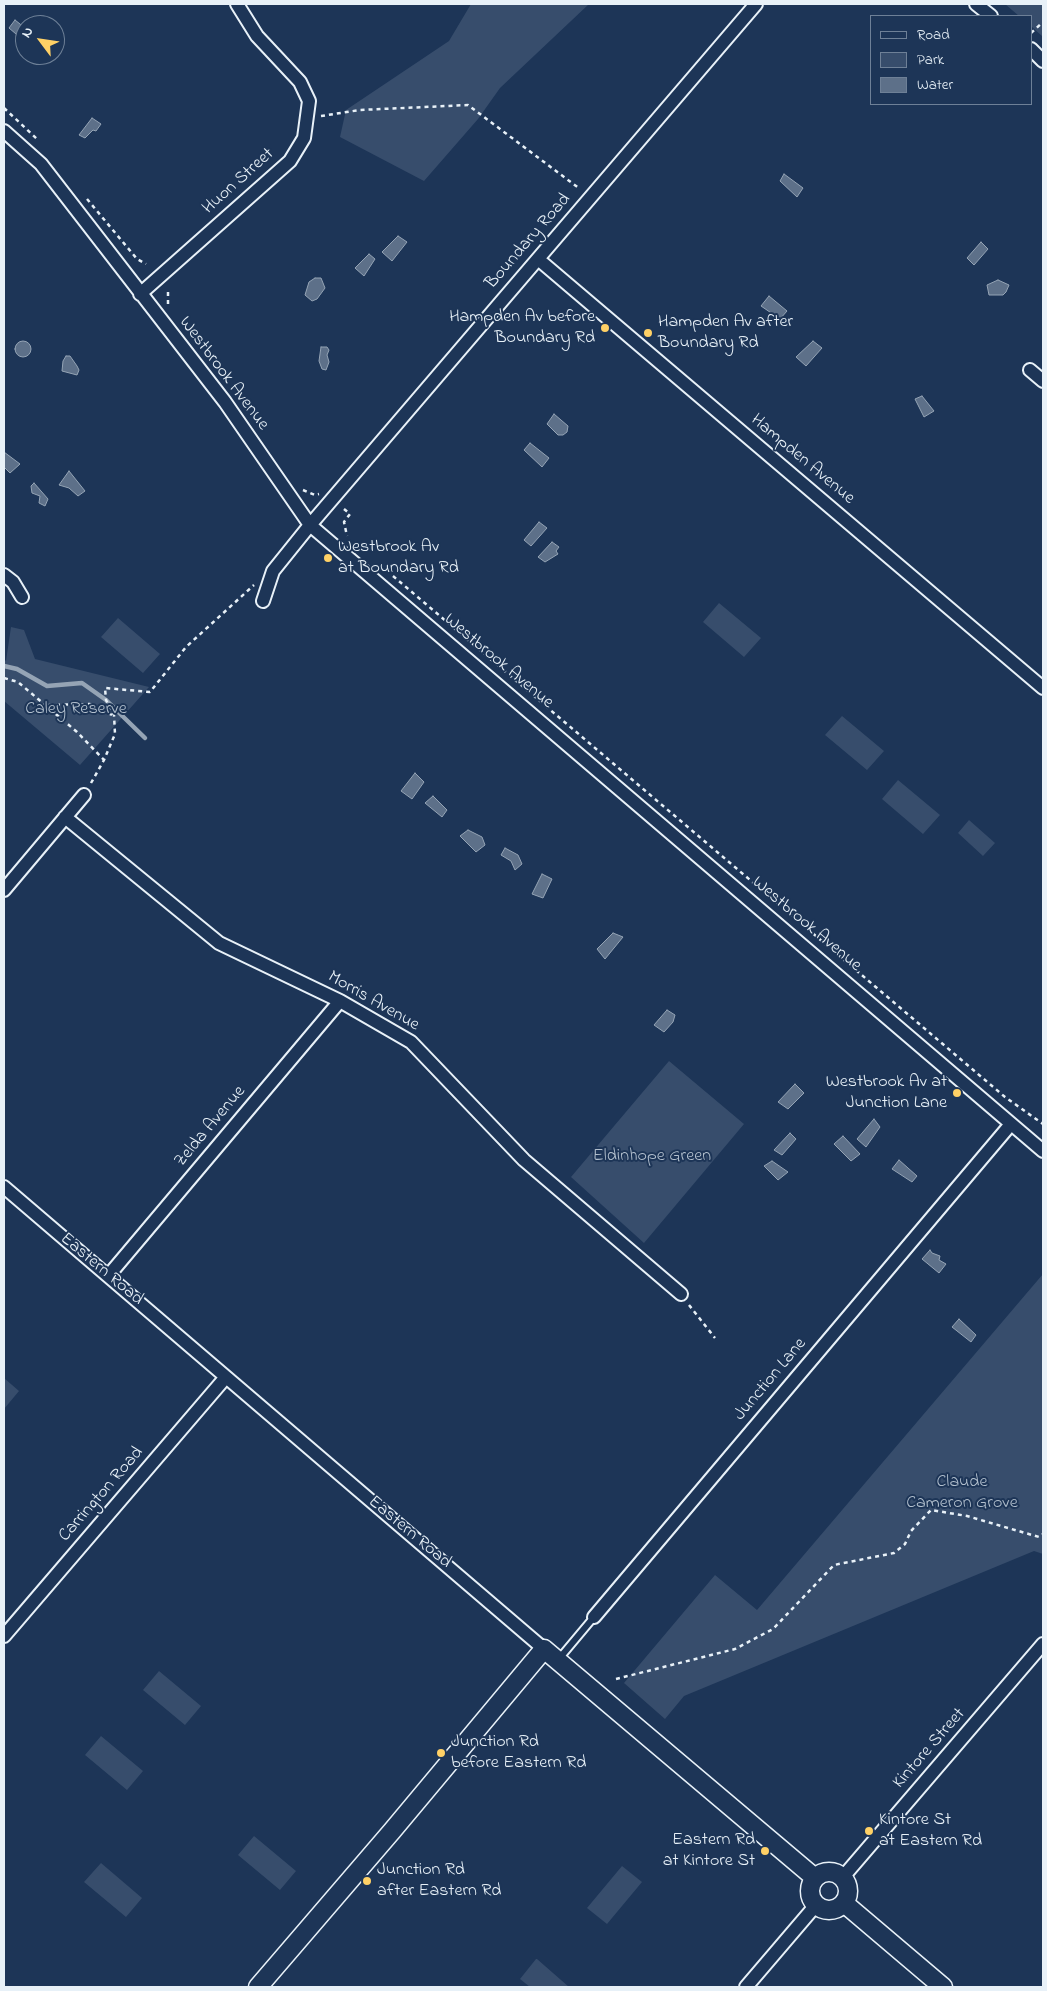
<!DOCTYPE html>
<html>
<head>
<meta charset="utf-8">
<style>
	body { margin:0 }
	#map { position:relative; width:1047px; height:1991px; overflow:hidden; background:#1d3557; font-family:"Indie Flower",sans-serif }
	canvas { display:block }
	.frame { position:absolute; inset:0; border:5px solid #e8f1f8; pointer-events:none }
	.legend { position:absolute; left:870px; top:15px; width:162px; height:90px; box-sizing:border-box; background:#1d3557; border:1px solid #6e8097; margin:0; padding:6px 9px; list-style:none; font-size:15px; color:#e8f1f8 }
	.legend li { display:flex; align-items:center; gap:10px; height:25px }
	.legend b { width:25px; border:1px solid #6e8097 }
	.north { position:absolute; left:15px; top:15px; width:50px; height:50px; box-sizing:border-box; background:#1d3557; border:1px solid #6e8097; border-radius:50%; rotate:301deg; font-size:14px; font-weight:700; line-height:20px; text-align:center; color:#e8f1f8 }
	.north::after { content:''; display:block; margin:auto; width:18px; height:22px; background:#ffd166; clip-path:polygon(50% 0,100% 100%,50% 72%,0 100%) }
</style>
</head>
<body>
<div id="map">
<canvas width="1047" height="1991"></canvas>
<div class="frame"></div>
<ul class="legend">
<li><b style="height:6px;background:#1d3557"></b>Road</li>
<li><b style="height:14px;background:#374d6c"></b>Park</li>
<li><b style="height:14px;background:#5d7089"></b>Water</li>
</ul>
<div class="north">N</div>
</div>
<script>
const context = document.querySelector('canvas').getContext('2d');
context.lineJoin = 'round';
function fill(path, color) { context.fillStyle = color; context.fill(path, 'evenodd'); }
const poly = rows => new Path2D(rows.map(r => 'M' + r).join(''));
function strokePath(path, color, width, dash) { context.strokeStyle = color; context.lineWidth = width; context.lineCap = dash ? 'butt' : 'round'; context.setLineDash(dash || []); context.stroke(path); }
function write(font, color, halo, rows, align = 'center') {
  context.font = font + ' "Indie Flower",sans-serif'; context.lineWidth = 4; context.setLineDash([]); context.textBaseline = 'middle'; context.strokeStyle = halo; context.fillStyle = color; for (const [text, x, y, turn = 0] of rows) {
    context.save(); context.translate(x, y); context.rotate((+turn || 0) * Math.PI / 180); context.textAlign = isNaN(turn) ? turn : align; if (halo) context.strokeText(text, 0, 0); context.fillText(text, 0, 0); context.restore();
  }
}
fill(poly([
	[471,4,589,4,500,88,478,119,424,181,340,137,346,110,449,41],
	[1005,4,1043,4,1043,37,1031,26,1031,16,1019,16],
	[719,603,761,638,744,657,703,622],
	[118,618,160,654,143,673,101,637],
	[11,627,24,630,35,659,149,687,80,765,4,701,4,659,6,661],
	[842,716,884,751,867,770,825,735],
	[898,780,940,815,923,834,882,799],
	[969,820,995,843,983,856,958,833],
	[669,1061,744,1124,644,1243,571,1177],
	[1043,1274,1043,1554,1034,1551,684,1696,665,1719,624,1683,715,1575,757,1610],
	[4,1378,19,1391,4,1409],
	[159,1671,201,1706,185,1725,143,1690],
	[101,1736,143,1771,127,1790,85,1755],
	[254,1836,296,1871,280,1890,238,1855],
	[101,1863,142,1898,126,1917,84,1882],
	[622,1866,642,1882,607,1924,587,1908],
	[536,1959,537,1959,569,1987,530,1987,520,1979]
]), '#374d6c');
const water = poly([
	[15,20,25,28,23,40,9,28,15,20],
	[92,118,101,124,96,131,93,130,85,138,79,135,92,118],
	[784,174,803,188,797,197,780,181,784,174],
	[398,236,407,242,392,261,382,252,398,236],
	[981,242,988,249,974,265,967,258,981,242],
	[369,254,375,259,364,276,355,268,369,254],
	[315,278,321,278,325,288,317,299,312,301,305,295,309,282,315,278],
	[998,280,1009,285,1006,292,1003,295,989,295,987,285,998,280],
	[769,296,787,311,780,319,761,306,769,296],
	'15 349a8 8 0 1 1 16 0a8 8 0 1 1-16 0Z',
	[813,341,822,348,806,366,796,357,813,341],
	[321,347,327,347,329,350,327,355,329,362,326,370,322,369,319,361,321,347],
	[66,356,70,356,77,366,79,370,77,375,62,371,63,361,66,356],
	[922,396,934,411,924,417,915,399,922,396],
	[554,414,568,426,567,432,563,435,558,435,547,424,554,414],
	[530,443,549,458,542,467,524,450,530,443],
	[4,452,20,464,10,473,4,467,4,452],
	[69,471,85,491,78,496,69,488,59,485,69,471],
	[34,483,48,499,45,506,39,503,40,496,32,493,31,486,34,483],
	[539,522,547,528,531,546,524,540,539,522],
	[552,542,559,547,556,551,558,554,545,562,538,557,552,542],
	[415,773,424,782,412,799,401,791,415,773],
	[433,796,447,810,442,817,425,803,433,796],
	[468,830,482,837,485,845,476,852,460,836,468,830],
	[505,848,518,855,522,864,515,870,511,861,501,855,505,848],
	[542,874,552,879,543,898,532,894,542,874],
	[613,933,623,937,605,959,597,949,613,933],
	[667,1010,675,1015,673,1022,664,1032,654,1025,667,1010],
	[795,1084,804,1093,788,1109,778,1102,795,1084],
	[874,1119,880,1127,866,1147,857,1139,874,1119],
	[790,1133,796,1139,782,1155,774,1150,790,1133],
	[843,1136,860,1154,851,1161,834,1144,843,1136],
	[899,1160,917,1176,912,1182,892,1169,899,1160],
	[772,1161,788,1172,778,1180,764,1166,772,1161],
	[930,1250,932,1253,940,1256,939,1260,946,1264,939,1273,922,1259,930,1250],
	[959,1319,976,1335,971,1342,952,1327,959,1319]
]);
fill(water, '#5d7089');
strokePath(water, '#95a4b5', 1);
strokePath(poly([
	[4,666,17,669,47,686,82,683,106,700,145,738]
]), '#95a4b5', 4.5);
const service = poly([
	[558,1660,594,1617]
]);
const minor = poly([
	[976,4,991,16],
	[1031,49,1043,61],
	[4,131,41,164,225,402,310,525,1043,1151],
	[538,259,1043,688],
	[140,294,290,161,304,138,309,101,300,82,257,36,237,4],
	[1030,370,1043,381],
	[4,575,13,582,22,597],
	[263,601,273,571,310,525,756,4],
	[65,817,219,943,340,1001,411,1042,524,1160,681,1294],
	[4,890,84,795],
	[4,1187,544,1649],
	[109,1275,340,1001],
	[594,1617,1011,1124],
	[4,1636,226,1377],
	[843,1877,1043,1644],
	[746,1987,816,1905]
]);
const secondary = poly([
	'810 1891a19 19 0 1 1 38 0a19 19 0 1 1-38 0Z',
	[844,1903,943,1987],
	[258,1987,392,1831,544,1649,815,1878]
]);
strokePath(service, '#e8f1f8', 10);
strokePath(minor, '#e8f1f8', 16);
strokePath(secondary, '#e8f1f8', 21);
strokePath(poly([
	[1031,33,1043,22],
	[4,108,37,139],
	[321,116,360,110,468,105,580,189],
	[87,199,137,259,146,264],
	[168,304,168,288],
	[303,490,315,495,319,494],
	[344,509,350,514,344,522,347,536],
	[393,576,1005,1097,1043,1124],
	[4,678,18,682,77,732,104,760],
	[48,705,90,704,112,715],
	[91,783,104,760,115,734,114,715,106,700,105,688,150,692,186,647,254,585],
	[689,1305,715,1338],
	[616,1679,735,1649,773,1629,834,1565,894,1553,905,1544,911,1531,931,1510,967,1516,1039,1537,1043,1534]
]), '#e8f1f8', 2.5, [4, 4]);
strokePath(service, '#1d3557', 6);
strokePath(minor, '#1d3557', 12);
strokePath(secondary, '#1d3557', 18);
for (const [x, y, r, color] of [
	[605,328,5,"#ffd166"],
	[648,333,5,"#ffd166"],
	[328,558,5,"#ffd166"],
	[957,1093,5,"#ffd166"],
	[441,1753,5,"#ffd166"],
	[869,1831,5,"#ffd166"],
	[765,1851,5,"#ffd166"],
	[367,1881,5,"#ffd166"]
]) { const dot = new Path2D(); dot.arc(x, y, r, 0, 2 * Math.PI); context.fillStyle = color; context.fill(dot); strokePath(dot, '#1d3557', 2); }
write('18px', '#e8f1f8', '#1d3557', [
	["Huon Street",239,182,-42],
	["Boundary Road",529,242,-49],
	["Westbrook Avenue",223,374,53],
	["Hampden Avenue",802,460,40],
	["Westbrook Avenue",498,662,40],
	["Westbrook Avenue",806,925,40],
	["Morris Avenue",373,1002,30],
	["Zelda Avenue",211,1127,-50],
	["Eastern Road",101,1270,40],
	["Junction Lane",771,1380,-50],
	["Carrington Road",102,1495,-49],
	["Eastern Road",409,1533,40],
	["Kintore Street",930,1749,-49]
]);
write('18px', '#e8f1f8', '#1d3557', [
	["Hampden Av before",595,318,"right"],
	["Boundary Rd",595,339,"right"],
	["Hampden Av after",658,323],
	["Boundary Rd",658,344],
	["Westbrook Av",338,548],
	["at Boundary Rd",338,569],
	["Westbrook Av at",947,1083,"right"],
	["Junction Lane",947,1104,"right"],
	["Junction Rd",451,1743],
	["before Eastern Rd",451,1764],
	["Kintore St",879,1821],
	["at Eastern Rd",879,1842],
	["Eastern Rd",755,1841,"right"],
	["at Kintore St",755,1862,"right"],
	["Junction Rd",377,1871],
	["after Eastern Rd",377,1892]
], 'left');
write('18px', '#b3c0ce', '#1d3557', [
	["Caley Reserve",76,710],
	["Eldinhope Green",652,1157],
	["Claude",962,1483],
	["Cameron Grove",962,1504]
]);
</script>
</body>
</html>
